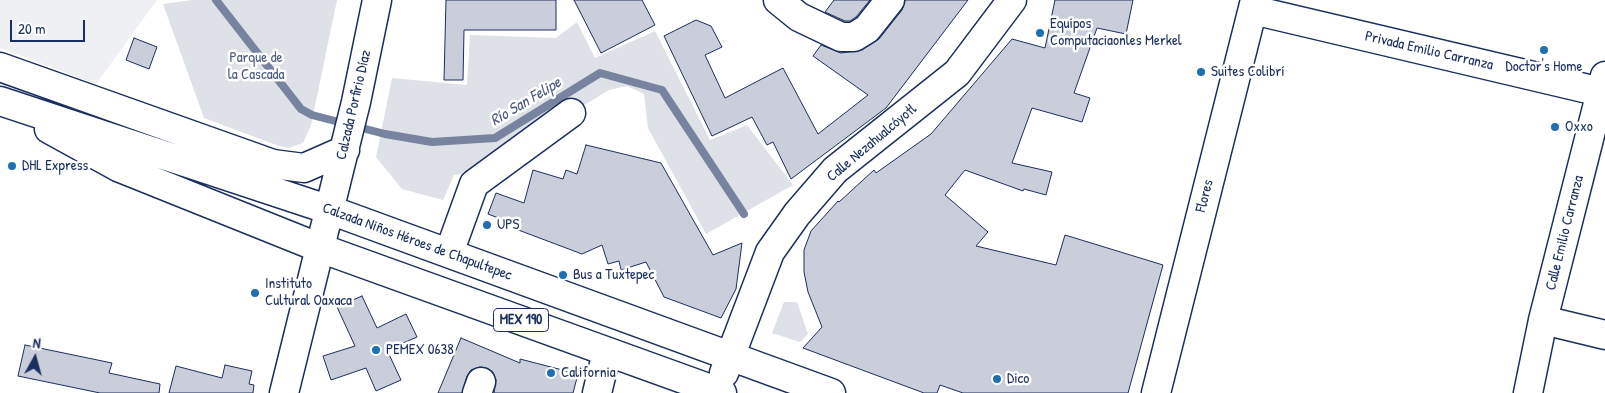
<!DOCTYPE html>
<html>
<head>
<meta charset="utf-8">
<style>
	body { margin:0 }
	#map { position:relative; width:1605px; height:393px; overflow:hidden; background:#fff; font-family:"Patrick Hand",sans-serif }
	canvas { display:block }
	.north { position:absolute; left:10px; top:333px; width:50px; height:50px; -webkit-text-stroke:4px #fff; paint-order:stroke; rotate:7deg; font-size:14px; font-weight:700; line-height:20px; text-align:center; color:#1b2f5e }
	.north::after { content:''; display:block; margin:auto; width:18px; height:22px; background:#1b2f5e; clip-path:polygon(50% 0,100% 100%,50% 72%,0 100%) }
	.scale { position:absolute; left:10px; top:20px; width:75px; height:22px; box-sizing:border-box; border:2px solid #1b2f5e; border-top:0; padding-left:6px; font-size:15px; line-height:18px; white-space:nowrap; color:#1b2f5e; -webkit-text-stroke:4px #fff; paint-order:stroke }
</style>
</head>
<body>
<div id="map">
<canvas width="1605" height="393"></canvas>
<div class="north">N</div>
<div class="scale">20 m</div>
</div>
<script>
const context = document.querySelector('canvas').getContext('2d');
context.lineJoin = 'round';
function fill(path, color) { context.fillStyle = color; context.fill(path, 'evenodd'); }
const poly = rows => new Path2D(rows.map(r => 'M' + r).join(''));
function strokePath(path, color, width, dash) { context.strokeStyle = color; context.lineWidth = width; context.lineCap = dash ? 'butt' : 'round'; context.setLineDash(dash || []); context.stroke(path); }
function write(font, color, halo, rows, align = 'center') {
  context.font = font + ' "Patrick Hand",sans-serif'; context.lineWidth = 5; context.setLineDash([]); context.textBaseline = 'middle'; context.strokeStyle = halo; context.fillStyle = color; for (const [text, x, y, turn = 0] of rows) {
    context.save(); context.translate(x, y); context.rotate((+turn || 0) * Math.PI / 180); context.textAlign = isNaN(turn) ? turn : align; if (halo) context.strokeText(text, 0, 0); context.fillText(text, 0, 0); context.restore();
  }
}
fill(poly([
	[0,0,157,0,96,84,0,48]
]), '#eff0f4');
fill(poly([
	[192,0,337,0,311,125,303,143,288,148,279,146,204,118,163,4],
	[577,22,595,58,655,31,710,140,747,125,793,185,706,234,648,128,644,94,627,86,609,90,474,172,454,175,443,200,402,189,376,157,392,78,467,85,470,35,556,38],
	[784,302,797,302,808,334,800,342,772,333]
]), '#dee1e7');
strokePath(poly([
	[216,0,301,109,312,115,385,134,432,142,495,138,600,73,662,90,744,214]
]), '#77839f', 8);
const building = poly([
	[446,0,556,0,556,30,464,30,463,80,444,80,446,0],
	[574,0,642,0,655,25,601,53,574,0],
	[834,0,870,0,856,17,850,21,845,21,825,12,834,0],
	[905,0,968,0,886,108,791,179,773,142,767,145,752,117,712,136,664,36,696,20,711,26,722,47,705,55,725,98,783,68,818,134,868,95,813,56,821,45,841,53,862,50,879,39,902,10,905,0],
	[1055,0,1133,0,1126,34,1097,28,1074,93,1090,98,1082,122,1032,108,1012,163,1052,172,1046,195,1024,189,1023,191,965,170,945,195,988,232,976,246,1056,265,1065,235,1163,265,1128,393,963,393,940,385,937,393,924,393,803,348,822,327,808,292,804,272,804,250,811,231,838,201,839,202,874,170,876,173,931,134,1012,39,1045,48,1055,0],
	[134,38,157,47,149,69,126,60,134,38],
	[586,145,661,163,713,255,742,243,736,289,721,318,664,297,646,262,621,270,619,261,608,264,602,245,582,254,513,228,514,224,488,214,496,193,524,203,533,170,563,179,566,170,577,174,586,145],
	[362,296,377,328,406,314,417,337,387,350,401,380,376,391,366,368,331,380,323,356,355,346,337,307,362,296],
	[461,338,520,363,520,359,578,374,573,393,494,393,496,380,493,372,487,368,479,367,471,370,467,376,462,393,438,393,461,338],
	[25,345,112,363,109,373,160,384,159,393,100,393,18,376,25,345],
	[225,365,252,371,249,384,254,385,253,393,169,393,176,366,222,378,225,365]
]);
fill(building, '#caceda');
strokePath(building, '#1b2f5e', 1);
const minor = poly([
	[778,0,799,17,841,37,854,37,867,29,890,0],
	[1253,10,1605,93],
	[449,253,474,184,571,113],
	[1543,320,1605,335],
	[477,393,481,382],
	[597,393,607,352],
	[1156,393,1255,0],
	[1528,393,1543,320,1605,76]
]);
const major = poly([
	[0,67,273,164,304,168,345,150],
	[0,101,330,210,831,393],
	[49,129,118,167,320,248,722,393],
	[724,373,770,252,797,214,835,170,957,73,1012,0],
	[284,393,356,102,377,0]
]);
strokePath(minor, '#1b2f5e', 31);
strokePath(major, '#1b2f5e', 31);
strokePath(minor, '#fff', 28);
strokePath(major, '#fff', 28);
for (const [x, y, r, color] of [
	[1040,33,5,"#1f6fb2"],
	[1544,50,5,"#1f6fb2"],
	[1201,72,5,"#1f6fb2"],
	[1555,127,5,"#1f6fb2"],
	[12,166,5,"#1f6fb2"],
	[487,225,5,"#1f6fb2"],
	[563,275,5,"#1f6fb2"],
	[255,293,5,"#1f6fb2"],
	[376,350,5,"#1f6fb2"],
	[551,373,5,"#1f6fb2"],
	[997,379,5,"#1f6fb2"]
]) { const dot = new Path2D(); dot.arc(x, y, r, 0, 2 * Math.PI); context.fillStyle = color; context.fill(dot); strokePath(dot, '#fff', 2); }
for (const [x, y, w] of [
	[521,320,55]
]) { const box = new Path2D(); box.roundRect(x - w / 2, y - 11.5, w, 23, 4); context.fillStyle = '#fff'; context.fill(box); strokePath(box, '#1b2f5e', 1); }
write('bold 14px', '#1b2f5e', null, [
	["MEX 190",521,320]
]);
write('15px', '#1b2f5e', '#fff', [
	["Equipos",1050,24],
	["Computaciaonles Merkel",1050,41],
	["Doctor's Home",1544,67,"center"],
	["Suites Colibrí",1211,72],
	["Oxxo",1565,127],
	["DHL Express",22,166],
	["UPS",497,225],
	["Bus a Tuxtepec",573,275],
	["Instituto",265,284],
	["Cultural Oaxaca",265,301],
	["PEMEX 0638",386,350],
	["California",561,373],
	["Dico",1007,379]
], 'left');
write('15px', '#1b2f5e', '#fff', [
	["Privada Emilio Carranza",1429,51,13],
	["Calzada Porfirio Díaz",354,105,-77],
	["Calle Nezahualcóyotl",872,143,-40],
	["Flores",1205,196,-76],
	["Calle Emilio Carranza",1565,233,-76],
	["Calzada Niños Héroes de Chapultepec",417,242,20]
]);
write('15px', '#4c5c80', '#fff', [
	["Parque de",256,58],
	["la Cascada",256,75]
]);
write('italic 16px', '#49597e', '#fff', [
	["Río San Felipe",526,102,-31]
]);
</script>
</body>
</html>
